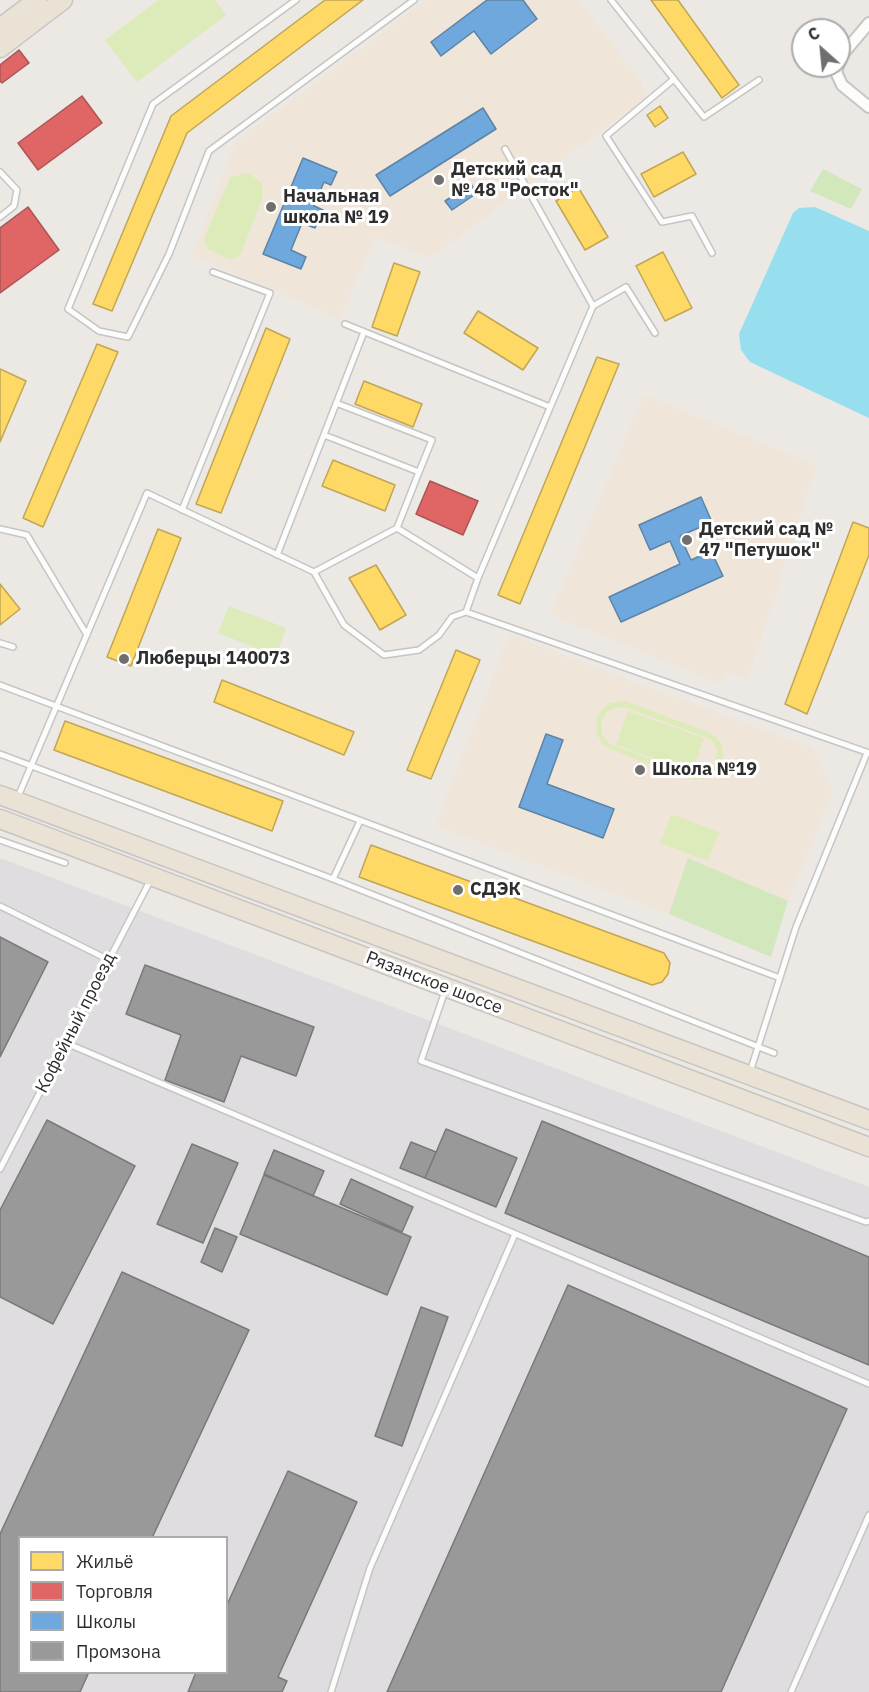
<!DOCTYPE html>
<html>
<head>
<meta charset="utf-8">
<style>
	body { margin:0 }
	#map { position:relative; width:869px; height:1692px; overflow:hidden; background:#ece8e4; font-family:"IBM Plex Sans",sans-serif }
	canvas { display:block }
	.legend { position:absolute; left:18px; top:1536px; width:210px; height:138px; box-sizing:border-box; background:#fff; border:2px solid #ababab; margin:0; padding:8px 10px; list-style:none; font-size:18px; color:#2e2e2e }
	.legend li { display:flex; align-items:center; gap:12px; height:30px }
	.legend b { width:30px; border:2px solid #ababab }
	.north { position:absolute; left:791px; top:18px; width:60px; height:60px; box-sizing:border-box; background:#fff; border:2px solid #ababab; border-radius:50%; rotate:333deg; font-size:16px; font-weight:700; line-height:24px; text-align:center; color:#2e2e2e }
	.north::after { content:''; display:block; margin:auto; width:21px; height:27px; background:#706f6e; clip-path:polygon(50% 0,100% 100%,50% 72%,0 100%) }
</style>
</head>
<body>
<div id="map">
<canvas width="869" height="1692"></canvas>
<ul class="legend">
<li><b style="height:16px;background:#ffd966"></b>Жильё</li>
<li><b style="height:16px;background:#e06666"></b>Торговля</li>
<li><b style="height:16px;background:#6fa8dc"></b>Школы</li>
<li><b style="height:16px;background:#999"></b>Промзона</li>
</ul>
<div class="north">С</div>
</div>
<script>
const context = document.querySelector('canvas').getContext('2d');
context.lineJoin = 'round';
function fill(path, color) { context.fillStyle = color; context.fill(path, 'evenodd'); }
const poly = rows => new Path2D(rows.map(r => 'M' + r).join(''));
function strokePath(path, color, width, dash) { context.strokeStyle = color; context.lineWidth = width; context.lineCap = dash ? 'butt' : 'round'; context.setLineDash(dash || []); context.stroke(path); }
function write(font, color, halo, rows, align = 'center') {
  context.font = font + ' "IBM Plex Sans",sans-serif'; context.lineWidth = 6; context.setLineDash([]); context.textBaseline = 'middle'; context.strokeStyle = halo; context.fillStyle = color; for (const [text, x, y, turn = 0] of rows) {
    context.save(); context.translate(x, y); context.rotate((+turn || 0) * Math.PI / 180); context.textAlign = isNaN(turn) ? turn : align; if (halo) context.strokeText(text, 0, 0); context.fillText(text, 0, 0); context.restore();
  }
}
fill(poly([
	[0,858,869,1187,869,1692,0,1692],
	[20,1538,226,1538,226,1672,20,1672]
]), '#dfdddf');
fill(poly([
	[426,0,579,0,641,81,646,98,430,258,376,237,339,319,192,255,236,142],
	[644,395,817,465,748,679,725,672,722,684,550,615],
	[509,635,813,748,833,792,788,901,688,858,669,914,435,826]
]), '#efe6d9');
fill(poly([
	[823,169,862,189,851,209,810,191],
	[688,858,788,901,771,957,669,914]
]), '#d2e7bc');
fill(poly([
	[158,0,215,0,226,15,137,82,105,40],
	[248,173,262,183,263,196,240,256,230,260,208,249,204,239,230,177],
	[229,606,286,628,276,656,218,633],
	[625,701,706,731,715,736,721,744,723,754,721,763,716,772,703,779,693,780,612,750,603,745,596,732,597,718,602,709,610,703],
	[616,707,627,708,708,738,714,743,717,750,714,766,706,773,694,775,610,744,602,735,601,724,606,713],
	[628,711,704,738,692,772,616,745],
	[671,814,719,832,708,861,660,843]
]), '#ddebba');
fill(poly([
	[815,207,869,231,869,418,750,362,741,350,739,334,793,213,799,208]
]), '#97dfee');
const homes = poly([
	[325,0,363,0,187,133,112,311,93,304,171,116,325,0],
	[651,0,678,0,739,85,722,98,651,0],
	[660,106,668,118,655,127,647,115,660,106],
	[683,152,696,174,654,197,641,174,683,152],
	[578,187,608,237,585,250,556,201,578,187],
	[663,252,692,308,665,321,636,266,663,252],
	[394,263,420,272,397,336,372,327,394,263],
	[478,311,538,348,523,370,464,333,478,311],
	[266,328,290,339,221,513,196,504,266,328],
	[97,344,118,352,43,527,23,518,97,344],
	[597,357,619,364,520,604,498,595,597,357],
	[0,369,26,381,0,442,0,369],
	[364,381,422,404,413,427,355,404,364,381],
	[333,460,395,485,385,511,322,486,333,460],
	[853,522,869,528,869,555,807,714,785,704,853,522],
	[158,529,181,538,131,666,107,657,158,529],
	[376,565,406,615,380,630,349,578,376,565],
	[0,584,20,609,0,625,0,584],
	[456,650,480,660,431,779,407,770,456,650],
	[222,680,354,732,344,755,214,702,222,680],
	[65,721,283,801,272,831,54,750,65,721],
	[371,845,664,953,670,963,668,974,662,982,652,985,359,877,371,845]
]);
fill(homes, '#ffd966');
strokePath(homes, '#c0a655', 1.5);
const shops = poly([
	[19,50,29,63,2,83,0,81,0,65,19,50],
	[82,96,102,123,38,170,18,143,82,96],
	[28,207,59,250,0,293,0,228,28,207],
	[430,481,478,501,463,535,416,514,430,481]
]);
fill(shops, '#e06666');
strokePath(shops, '#ab5555', 1.5);
const schools = poly([
	[487,0,523,0,537,19,491,54,474,31,441,56,431,42,487,0],
	[483,108,496,129,390,196,376,175,483,108],
	[303,158,337,172,331,185,324,182,314,206,323,210,315,228,302,223,291,250,306,257,301,269,263,254,303,158],
	[471,184,477,193,452,210,445,201,471,184],
	[701,497,712,522,680,536,691,560,711,551,723,576,621,622,609,597,680,564,670,541,650,550,639,525,701,497],
	[546,734,563,740,547,784,614,809,603,838,519,807,546,734]
]);
fill(schools, '#6fa8dc');
strokePath(schools, '#5c83a8', 1.5);
const industry = poly([
	[0,937,48,962,0,1057,0,937],
	[145,965,314,1027,296,1076,241,1056,224,1102,165,1080,181,1035,126,1014,145,965],
	[47,1120,135,1166,53,1324,0,1297,0,1210,47,1120],
	[542,1121,869,1257,869,1365,505,1213,542,1121],
	[446,1129,517,1158,496,1207,425,1178,446,1129],
	[411,1142,436,1152,425,1178,400,1168,411,1142],
	[192,1144,238,1163,203,1243,157,1224,192,1144],
	[274,1150,324,1171,313,1196,264,1174,274,1150],
	[264,1175,411,1237,387,1295,240,1234,264,1175],
	[351,1179,413,1207,402,1232,340,1204,351,1179],
	[215,1228,237,1237,222,1272,201,1262,215,1228],
	[122,1272,249,1330,152,1538,20,1538,20,1672,89,1672,80,1692,0,1692,0,1534,122,1272],
	[568,1285,847,1409,721,1692,387,1692,568,1285],
	[421,1307,448,1317,402,1446,375,1436,421,1307],
	[288,1471,357,1502,278,1677,287,1681,282,1692,188,1692,196,1672,226,1672,226,1607,288,1471]
]);
fill(industry, '#999');
strokePath(industry, '#797979', 1.5);
const service = poly([
	[296,0,153,104,68,309,99,331,128,337,169,254,209,151,414,0],
	[611,0,704,117,759,80],
	[674,79,606,136,662,222,692,216,712,253],
	[0,172,17,190,14,206,0,217],
	[593,306,626,287,655,333],
	[345,324,550,407],
	[336,403,432,440,419,472],
	[324,435,419,472,397,528],
	[182,510,270,293,213,272],
	[0,529,27,535,87,635],
	[277,555,364,332],
	[314,572,397,528,478,578,466,612],
	[478,578,593,306,505,149],
	[0,643,13,647],
	[0,685,780,978],
	[0,754,333,879,360,821],
	[17,799,147,493,314,572,344,625,384,655,419,650,439,635,452,617,466,612,869,753],
	[0,840,65,863],
	[333,879,774,1053],
	[0,906,109,960],
	[445,991,421,1061,866,1222,869,1221],
	[66,1043,869,1384],
	[750,1072,796,927,867,753],
	[0,1169,150,881],
	[331,1692,370,1568,515,1234],
	[791,1692,869,1515]
]);
const minor = poly([
	[839,63,842,55,869,23],
	[838,66,836,72,842,85,869,107]
]);
const primary = poly([
	[0,28,37,0],
	[0,48,63,0],
	[0,795,869,1120],
	[0,819,869,1147]
]);
strokePath(service, '#c5c5c5', 8);
strokePath(minor, '#c5c5c5', 14);
strokePath(primary, '#c6c5c4', 21);
strokePath(service, '#fcfcfb', 5);
strokePath(minor, '#fcfcfb', 10);
strokePath(primary, '#e9e2d5', 18);
for (const [x, y, r, color] of [
	[439,180,6,"#706f6e"],
	[271,207,6,"#706f6e"],
	[687,540,6,"#706f6e"],
	[124,659,6,"#706f6e"],
	[640,770,6,"#706f6e"],
	[458,890,6,"#706f6e"]
]) { const dot = new Path2D(); dot.arc(x, y, r, 0, 2 * Math.PI); context.fillStyle = color; context.fill(dot); strokePath(dot, '#fff', 2); }
write('bold 18px', '#2e2e2e', '#fff', [
	["Детский сад",451,170],
	["№ 48 \"Росток\"",451,191],
	["Начальная",283,197],
	["школа № 19",283,218],
	["Детский сад №",699,530],
	["47 \"Петушок\"",699,551],
	["Люберцы 140073",136,659],
	["Школа №19",652,770],
	["СДЭК",470,890]
], 'left');
write('18px', '#2e2e2e', '#fff', [
	["Рязанское шоссе",434,983,21],
	["Кофейный проезд",76,1023,-63]
]);
</script>
</body>
</html>
